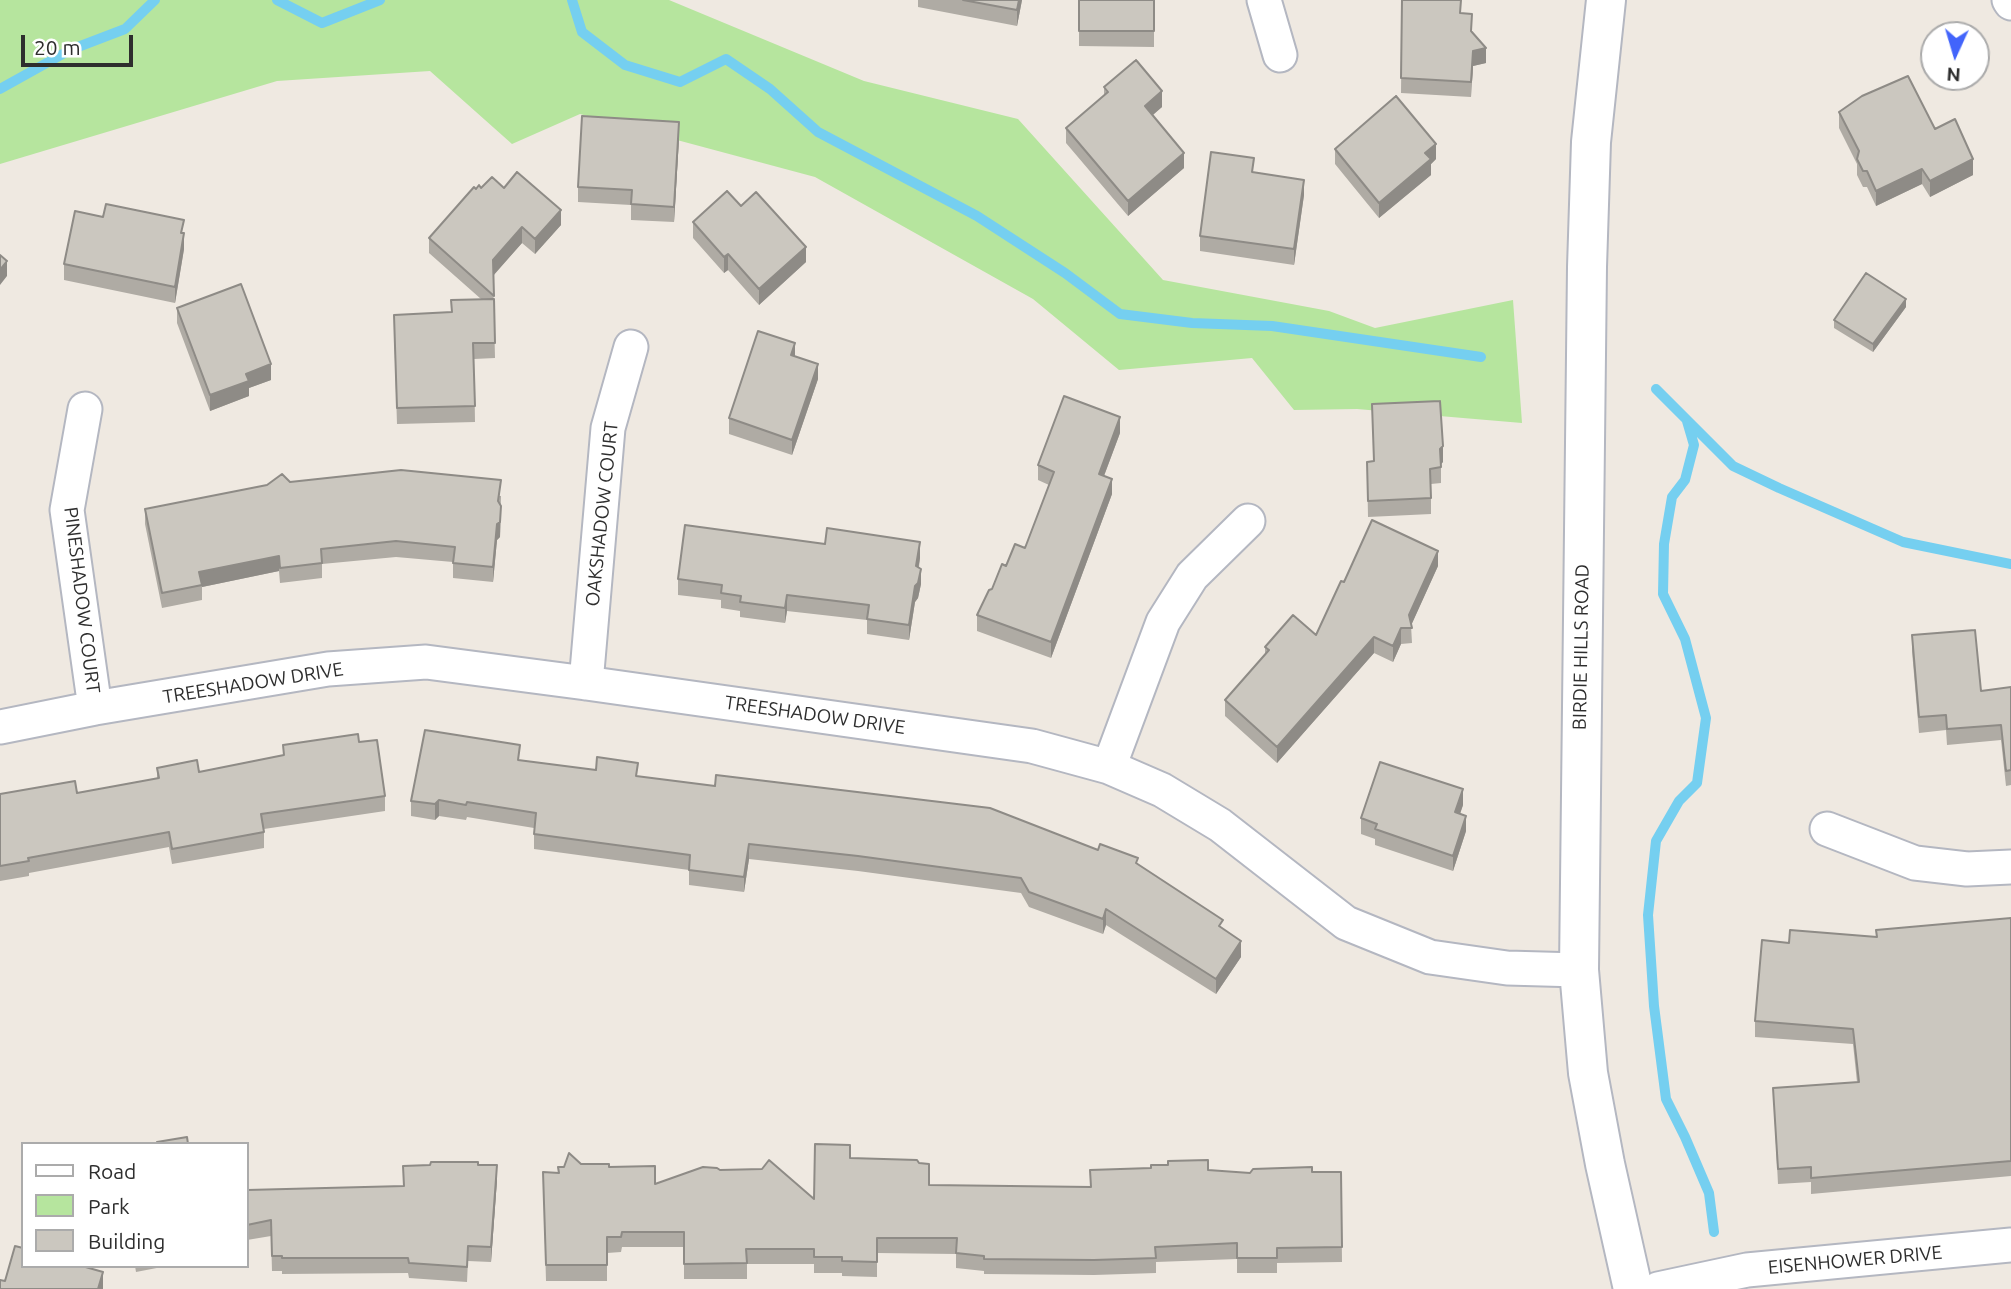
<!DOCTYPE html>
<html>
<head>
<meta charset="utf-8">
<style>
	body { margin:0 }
	#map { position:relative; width:2011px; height:1289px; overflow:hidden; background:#efe9e1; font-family:Ubuntu,sans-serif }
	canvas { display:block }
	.legend { position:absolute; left:21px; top:1142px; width:228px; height:126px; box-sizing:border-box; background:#fff; border:2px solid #ababab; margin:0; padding:9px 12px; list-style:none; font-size:21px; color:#2e2e2e }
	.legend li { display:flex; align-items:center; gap:14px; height:35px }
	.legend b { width:35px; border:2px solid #ababab }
	.north { position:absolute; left:1920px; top:21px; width:70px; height:70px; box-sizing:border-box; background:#fff; border:2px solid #ababab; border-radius:50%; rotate:184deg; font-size:19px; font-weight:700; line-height:28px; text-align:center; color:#2e2e2e }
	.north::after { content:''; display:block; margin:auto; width:24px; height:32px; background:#4264fb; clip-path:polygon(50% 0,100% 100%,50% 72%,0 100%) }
	.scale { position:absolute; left:21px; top:35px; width:112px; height:32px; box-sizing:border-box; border:4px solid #2e2e2e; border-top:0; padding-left:9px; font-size:21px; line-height:24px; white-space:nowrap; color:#2e2e2e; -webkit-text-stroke:5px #fff; paint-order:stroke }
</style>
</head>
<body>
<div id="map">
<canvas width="2011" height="1289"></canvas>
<ul class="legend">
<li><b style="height:9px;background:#fff"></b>Road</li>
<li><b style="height:19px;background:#b6e59e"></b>Park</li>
<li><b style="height:19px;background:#cbc7bf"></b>Building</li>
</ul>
<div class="north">N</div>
<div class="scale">20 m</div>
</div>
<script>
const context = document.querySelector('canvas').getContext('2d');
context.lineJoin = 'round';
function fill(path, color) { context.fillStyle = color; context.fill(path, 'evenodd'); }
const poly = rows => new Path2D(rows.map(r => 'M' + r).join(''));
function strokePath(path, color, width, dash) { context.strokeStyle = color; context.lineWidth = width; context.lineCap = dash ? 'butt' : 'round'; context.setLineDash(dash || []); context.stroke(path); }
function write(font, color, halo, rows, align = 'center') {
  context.font = font + ' Ubuntu,sans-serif'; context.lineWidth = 6; context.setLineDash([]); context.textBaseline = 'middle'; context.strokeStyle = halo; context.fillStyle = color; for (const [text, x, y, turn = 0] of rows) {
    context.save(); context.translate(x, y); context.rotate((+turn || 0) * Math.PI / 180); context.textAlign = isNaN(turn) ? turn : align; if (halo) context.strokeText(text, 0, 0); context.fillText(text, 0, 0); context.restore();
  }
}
fill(poly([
	[0,0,669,0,864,81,1018,119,1163,280,1329,311,1375,328,1513,300,1522,423,1357,409,1294,410,1252,358,1119,370,1033,299,815,177,580,114,512,144,430,71,277,81,0,164]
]), '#b6e59e');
strokePath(poly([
	[277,0,322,23,380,0],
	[572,0,582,32,625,65,680,82,726,59,770,89,818,132,977,216,1065,273,1120,314,1192,323,1272,326,1481,357],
	[0,89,70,50,125,29,155,0],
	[1656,389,1733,466,1779,488,1903,542,2011,564],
	[1687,421,1694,445,1685,480,1672,497,1664,544,1663,594,1685,639,1706,718,1697,783,1679,801,1656,841,1648,915,1654,1006,1666,1099,1685,1137,1709,1193,1714,1232]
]), '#75cff0', 10);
const street = poly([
	[1264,0,1280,55],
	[2009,0,2011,3],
	[85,409,67,510,95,708],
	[586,683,608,428,631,347],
	[0,727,95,708,328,669,426,662,586,683,1032,746,1109,767,1162,790,1220,825,1346,923,1430,957,1507,968,1579,970],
	[1109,767,1163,622,1192,576,1248,521],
	[1827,829,1915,863,1967,869,2011,867],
	[1658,1289,1747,1270,2011,1245]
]);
const secondary = poly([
	[1606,0,1591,142,1587,267,1579,970,1588,1073,1605,1164,1633,1289]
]);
strokePath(street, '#b4b7c1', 37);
strokePath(secondary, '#b4b7c1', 42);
strokePath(street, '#fff', 33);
strokePath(secondary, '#fff', 38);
fill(poly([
	[918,0,1022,0,1017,26,918,7],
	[1079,0,1154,0,1154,47,1079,46],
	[1402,0,1461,13,1472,32,1486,63,1473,66,1471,97,1401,93],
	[1104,87,1162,107,1152,115,1184,168,1128,216,1066,143,1066,128,1104,96],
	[1839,112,1935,129,1973,175,1930,197,1922,184,1876,206,1867,187,1863,187,1857,175,1857,164,1839,128],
	[679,138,674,222,631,220,631,205,578,202,578,187],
	[1335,149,1436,159,1431,164,1431,175,1379,218,1335,164],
	[1254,173,1304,195,1294,265,1200,251,1200,236],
	[481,188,504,188,561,225,535,254,522,243,493,275,495,358,474,359,475,422,397,424,394,330,452,312,481,299,429,253,429,238,476,189],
	[741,206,806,262,759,305,728,270,724,273,693,238,693,222],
	[184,233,184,249,175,303,64,280,64,264],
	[1906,307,1873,352,1834,328,1834,320],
	[177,308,271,380,249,388,249,396,210,411,177,323],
	[795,356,818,379,792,455,729,434,729,418],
	[1372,404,1443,462,1441,464,1441,483,1431,484,1431,514,1368,517,1367,462,1374,461],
	[1120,433,1104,476,1112,494,1051,658,977,631,977,615,1006,566,1025,548,1049,485,1038,480,1038,465],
	[290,482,501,496,500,537,497,540,493,582,453,578,453,562,396,557,322,564,322,578,280,583,279,571,202,587,202,600,162,608,145,524,145,509],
	[920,558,919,567,921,584,918,598,915,602,909,640,867,634,867,620,787,611,785,623,740,617,740,611,721,608,721,600,678,595,678,579],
	[1438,566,1411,625,1412,643,1401,644,1393,662,1374,653,1277,763,1225,716,1225,700,1265,654,1265,647,1316,635,1344,582],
	[1912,635,1981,691,2011,687,2011,785,2006,786,2001,740,1947,745,1946,730,1919,733,1912,651],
	[359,742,385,796,385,811,264,829,264,848,172,864,169,847,29,873,29,876,0,881,0,794,77,793,157,779,157,768,199,772,283,756,283,745],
	[520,760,638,776,1138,865,1223,929,1241,957,1216,994,1106,925,1103,934,1029,907,1021,893,858,871,749,859,744,892,689,885,689,870,534,849,534,828,467,817,466,820,439,816,435,820,411,816,411,801],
	[1463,805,1460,814,1466,831,1453,871,1375,845,1375,839,1361,834,1361,818],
	[2011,918,2011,1176,1811,1194,1811,1182,1778,1184,1773,1088,1857,1082,1853,1044,1755,1037,1755,1021,1789,943,1876,937,1876,930],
	[850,1158,929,1185,1091,1187,1208,1170,1250,1173,1341,1172,1342,1262,1277,1263,1277,1273,1237,1273,1237,1259,1156,1262,1156,1273,1094,1275,984,1274,984,1271,956,1268,956,1254,877,1253,877,1277,842,1276,842,1273,814,1273,814,1264,747,1264,747,1279,684,1279,684,1247,622,1247,621,1252,607,1253,607,1281,546,1281,543,1172,559,1173,564,1167,581,1164,609,1167,655,1184,720,1170,814,1199],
	[478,1165,497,1180,491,1262,468,1261,467,1282,409,1278,408,1273,282,1274,282,1271,272,1271,271,1236,247,1240,247,1190,404,1186,403,1166],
	[135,1266,167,1266,136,1272]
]), '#afaba4');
fill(poly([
	[1019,0,1022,0,1017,26,1017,10],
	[1486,48,1486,63,1473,66,1471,97,1473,51],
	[1162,91,1162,107,1145,122,1145,106],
	[679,122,679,138,674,222,674,207],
	[1436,144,1436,159,1431,164,1431,175,1379,218,1379,203,1425,153],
	[1184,153,1184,168,1128,216,1128,201],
	[1973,159,1973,175,1930,197,1930,181],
	[1922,169,1922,184,1876,206,1876,191],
	[1304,180,1304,195,1294,265,1294,249],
	[561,210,561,225,535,254,535,239],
	[522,227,522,243,493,276,493,260],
	[184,233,184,249,175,303,175,287],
	[806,247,806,262,759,305,759,289],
	[728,254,728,270,724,273,724,257],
	[7,261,7,276,0,285,0,270],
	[1906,299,1906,307,1873,352,1873,344],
	[795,343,795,359,791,355],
	[271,364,271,380,249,388,249,396,210,411,210,395,246,374],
	[818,364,818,379,792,455,792,440],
	[1120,417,1120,433,1099,489,1099,474],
	[1443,446,1443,462,1440,465,1440,449],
	[1112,479,1112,494,1051,658,1051,642],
	[501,506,500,537,497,540,493,582,493,567,497,524],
	[920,542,920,558,916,581,916,566],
	[1438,551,1438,566,1410,628,1409,615],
	[279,556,279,571,202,587,199,572],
	[921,569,921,584,918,598,915,602,909,640,909,625,915,586],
	[787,595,787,611,785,623,785,608],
	[1401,628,1401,644,1393,662,1393,646],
	[1374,637,1374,653,1277,763,1277,747],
	[1463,789,1463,805,1455,828,1455,812],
	[439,800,439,816,435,820,435,804],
	[1466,816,1466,831,1453,871,1453,856],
	[749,844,749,859,744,892,744,877],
	[1106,909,1106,925,1103,934,1103,919],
	[1241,941,1241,957,1216,994,1216,979],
	[497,1165,497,1180,491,1262,491,1247],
	[103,1272,103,1289,98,1289]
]), '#8e8b86');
const building = poly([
	[963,0,1019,0,1017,10,963,0],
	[1079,0,1154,0,1154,31,1079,31,1079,0],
	[1402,0,1461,0,1460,13,1472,14,1471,31,1486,48,1473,51,1471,82,1401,78,1402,0],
	[1136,60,1162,91,1145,106,1184,153,1128,201,1066,128,1108,92,1104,87,1136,60],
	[1908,76,1935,129,1955,119,1973,159,1930,181,1922,169,1876,191,1867,171,1863,171,1857,159,1859,151,1839,112,1862,96,1908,76],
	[1396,96,1436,144,1425,153,1431,159,1379,203,1335,149,1396,96],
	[582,116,679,122,674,207,631,204,632,190,578,187,582,116],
	[1211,152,1254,158,1252,172,1304,180,1294,249,1200,236,1211,152],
	[517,172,561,210,535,239,522,227,493,260,494,296,429,238,474,187,476,189,479,185,481,188,492,177,504,188,517,172],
	[727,191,741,206,756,192,806,247,759,289,728,254,724,257,693,222,727,191],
	[106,204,184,220,181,233,184,233,175,287,64,264,75,211,103,217,106,204],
	[0,255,7,261,0,270,0,255],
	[1866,273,1906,299,1873,344,1834,320,1866,273],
	[241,284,271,364,246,374,249,381,210,395,177,308,241,284],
	[494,299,495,343,473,343,475,406,397,408,394,315,452,312,451,300,494,299],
	[758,331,795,343,791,355,818,364,792,440,729,418,758,331],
	[1064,396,1120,417,1099,474,1112,479,1051,642,977,615,989,590,992,589,1002,564,1006,566,1015,544,1025,548,1054,472,1038,465,1064,396],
	[1440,401,1443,446,1440,449,1441,467,1430,469,1431,498,1368,501,1367,462,1374,461,1372,404,1440,401],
	[401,470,501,480,498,501,501,506,500,522,497,524,493,567,453,563,455,547,396,541,321,549,322,563,280,568,279,556,199,572,202,585,162,593,145,509,267,485,282,474,290,482,401,470],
	[1372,520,1438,551,1409,615,1412,628,1401,628,1393,646,1374,637,1277,747,1225,700,1269,650,1265,647,1293,615,1316,635,1341,581,1344,582,1372,520],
	[685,525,825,544,827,528,920,542,916,566,921,569,918,583,915,586,909,625,867,619,869,605,787,595,785,608,740,602,741,596,721,593,722,585,678,579,685,525],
	[1975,630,1981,691,2011,687,2011,770,2006,771,2001,725,1947,729,1946,715,1919,717,1912,635,1975,630],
	[425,730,520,745,518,760,596,770,597,757,638,763,636,776,715,786,716,775,990,808,1098,850,1100,844,1138,858,1136,863,1223,920,1219,926,1241,941,1216,979,1106,909,1103,919,1029,892,1021,878,858,856,749,844,744,877,689,870,690,855,534,834,536,813,467,802,466,805,439,800,435,804,411,801,425,730],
	[358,734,359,742,377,740,385,796,261,814,264,832,172,849,169,832,28,858,29,861,0,866,0,794,75,781,77,793,159,778,157,768,197,760,199,772,284,755,283,745,358,734],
	[1380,762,1463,789,1455,812,1466,816,1453,856,1375,829,1377,824,1361,818,1380,762],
	[2011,918,2011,1161,1811,1178,1811,1167,1778,1169,1773,1088,1859,1082,1853,1029,1755,1021,1762,940,1789,943,1790,930,1877,937,1876,930,2011,918],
	[187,1137,188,1144,157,1144,157,1142,187,1137],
	[815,1144,850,1145,850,1158,917,1160,919,1163,929,1164,929,1185,1091,1187,1090,1170,1151,1168,1151,1165,1168,1165,1168,1161,1208,1160,1208,1170,1250,1173,1253,1169,1312,1167,1312,1172,1341,1172,1342,1247,1277,1248,1277,1258,1237,1258,1237,1243,1155,1247,1156,1258,1094,1260,984,1259,984,1256,956,1253,957,1238,877,1238,877,1262,842,1261,842,1257,814,1257,814,1249,746,1249,747,1263,684,1264,684,1232,622,1232,621,1237,607,1237,607,1265,546,1265,543,1172,559,1173,558,1167,564,1167,569,1153,581,1164,609,1164,609,1167,655,1166,655,1184,703,1167,717,1168,720,1170,762,1169,769,1160,814,1199,815,1144],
	[431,1162,478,1162,478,1165,497,1165,491,1247,468,1246,467,1267,409,1263,408,1258,282,1258,282,1256,272,1256,271,1220,247,1225,247,1190,404,1186,403,1166,430,1165,431,1162],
	[15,1246,23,1248,23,1266,82,1266,103,1272,98,1289,0,1289,0,1280,5,1281,15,1246]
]);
fill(building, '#cbc7bf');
strokePath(building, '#8e8b86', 2);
write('19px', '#2e2e2e', '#fff', [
	["OAKSHADOW COURT",602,514,-84],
	["PINESHADOW COURT",82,600,83],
	["BIRDIE HILLS ROAD",1581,647,-89],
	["TREESHADOW DRIVE",253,683,-9],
	["TREESHADOW DRIVE",815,715,8],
	["EISENHOWER DRIVE",1855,1260,-5]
]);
</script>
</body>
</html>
